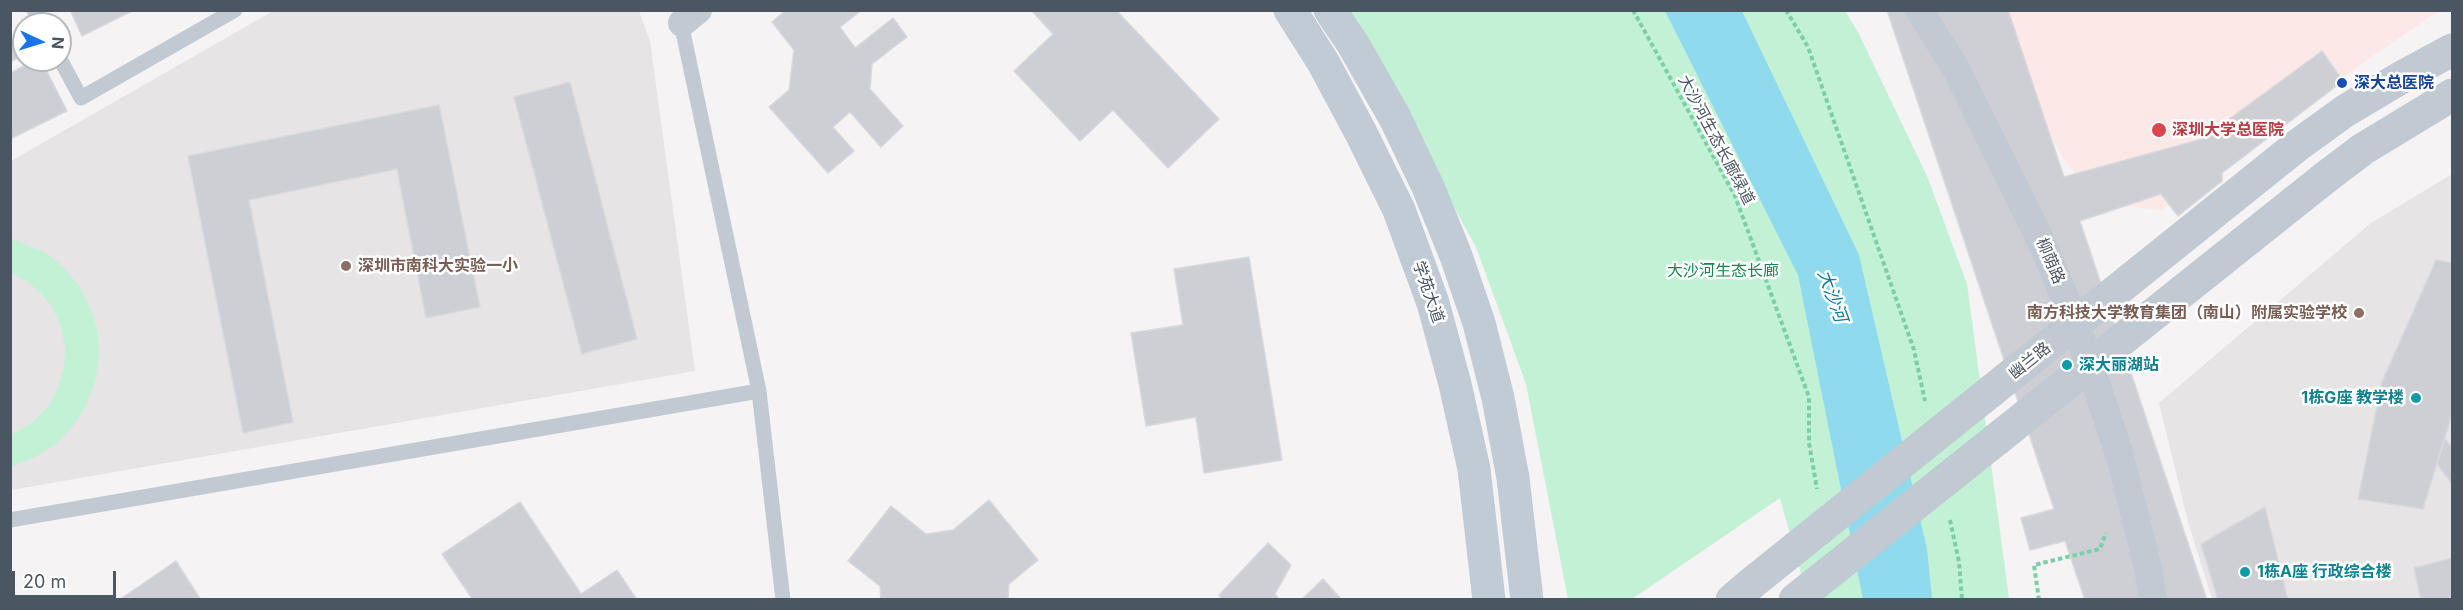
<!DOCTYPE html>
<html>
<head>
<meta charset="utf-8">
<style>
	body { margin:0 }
	#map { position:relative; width:2463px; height:610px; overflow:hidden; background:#f5f3f3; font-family:Inter,sans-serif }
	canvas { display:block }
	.frame { position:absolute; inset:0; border:12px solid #4a5661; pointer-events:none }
	.north { position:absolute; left:12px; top:12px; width:60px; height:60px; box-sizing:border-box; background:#fff; border:2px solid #b7bbc0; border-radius:50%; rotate:94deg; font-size:16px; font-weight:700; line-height:24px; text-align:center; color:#4a5661 }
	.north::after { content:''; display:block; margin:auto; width:21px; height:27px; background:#1a73e8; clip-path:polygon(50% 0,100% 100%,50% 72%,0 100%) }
	.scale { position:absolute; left:12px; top:571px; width:104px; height:27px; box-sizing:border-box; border:3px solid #4a5661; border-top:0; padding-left:8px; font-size:18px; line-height:21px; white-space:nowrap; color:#4a5661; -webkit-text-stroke:4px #fff; paint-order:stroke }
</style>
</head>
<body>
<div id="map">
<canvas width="2463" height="610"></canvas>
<div class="frame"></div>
<div class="north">N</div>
<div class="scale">20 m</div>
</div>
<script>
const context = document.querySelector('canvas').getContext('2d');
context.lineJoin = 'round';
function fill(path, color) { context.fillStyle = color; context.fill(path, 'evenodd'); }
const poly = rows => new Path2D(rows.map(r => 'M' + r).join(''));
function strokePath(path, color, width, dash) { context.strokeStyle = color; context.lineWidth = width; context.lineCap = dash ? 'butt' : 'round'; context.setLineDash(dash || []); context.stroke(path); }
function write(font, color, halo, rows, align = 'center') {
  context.font = font + ' Inter,"Noto Sans SC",sans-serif'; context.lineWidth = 5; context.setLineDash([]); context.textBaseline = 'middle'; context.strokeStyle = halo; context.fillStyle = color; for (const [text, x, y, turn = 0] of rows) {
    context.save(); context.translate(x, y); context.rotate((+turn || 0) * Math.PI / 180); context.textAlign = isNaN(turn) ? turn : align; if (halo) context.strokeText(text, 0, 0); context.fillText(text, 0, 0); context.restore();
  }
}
fill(poly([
	[273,11,639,11,650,41,695,371,11,490,11,161],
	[2452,174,2452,599,2212,599,2188,522,2159,403,2371,223]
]), '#e6e4e5');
fill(poly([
	[1968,11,2439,11,2371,57,2161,210,2093,202]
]), '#fce8e6');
fill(poly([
	[1346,11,1845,11,1858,32,1927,176,1967,284,2009,599,1808,599,1780,498,1632,599,1568,599,1526,384,1476,247],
	[10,238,45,252,64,268,80,287,91,309,98,333,99,358,95,382,86,406,73,426,56,444,35,457,11,467,11,435,33,422,48,407,58,388,64,368,65,347,61,326,52,307,39,291,22,278,11,273]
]), '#c3f1d5');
fill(poly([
	[1665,11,1742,11,1859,255,1927,549,1932,599,1863,599,1798,275]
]), '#90daee');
const building = poly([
	[73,10,134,10,82,36,71,12,73,10],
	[786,10,862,10,840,27,855,48,893,18,907,37,872,64,870,89,903,126,881,147,850,112,833,127,854,151,828,173,769,107,789,90,794,50,772,22,786,10],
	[1031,10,1116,10,1219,119,1168,168,1113,110,1080,141,1014,71,1053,34,1031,10],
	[1887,10,2008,10,2064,177,2202,139,2322,51,2343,81,2222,173,2222,181,2178,216,2161,194,2080,221,2207,600,2085,600,2065,541,2030,550,2021,518,2054,509,1887,10],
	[10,34,22,56,10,62,10,34],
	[36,60,41,60,67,111,10,139,10,73,36,60],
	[570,82,637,339,582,354,514,97,570,82],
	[439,105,480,307,426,318,397,169,249,200,293,422,243,433,188,156,439,105],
	[1249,257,1282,460,1204,473,1196,417,1146,426,1131,333,1183,325,1174,269,1249,257],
	[2436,260,2452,263,2452,414,2423,509,2358,499,2382,382,2436,260],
	[2445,439,2452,448,2452,484,2437,464,2445,439],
	[989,500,1038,560,1009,584,1008,600,881,600,880,586,848,561,891,506,926,534,953,530,989,500],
	[520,502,581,594,617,570,637,600,473,600,442,554,520,502],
	[2265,507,2288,600,2218,600,2201,544,2265,507],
	[1268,543,1291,565,1275,594,1280,600,1222,600,1219,595,1268,543],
	[2452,558,2452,600,2421,600,2414,568,2452,558],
	[176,561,201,600,119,600,176,561],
	[1323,579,1342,600,1301,600,1323,579]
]);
fill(building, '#cdcfd5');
strokePath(building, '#d7d9de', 1.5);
strokePath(poly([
	[1633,10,1735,196,1809,397,1809,443,1817,489],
	[1786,10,1808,47,1914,350,1925,401],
	[1950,520,1959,562,1962,600],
	[2039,600,2034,565,2100,549,2106,533]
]), '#7ad0a6', 4, [4.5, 3]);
strokePath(poly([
	[34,10,41,24],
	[680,18,759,391,783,600],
	[60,59,81,98,235,10],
	[10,520,759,391]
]), '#c1cad2', 15);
strokePath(poly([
	[1919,10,1955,67,2041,241,2076,324,2119,453,2148,568,2153,600],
	[682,23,698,10]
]), '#c1cad2', 28);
strokePath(poly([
	[1990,392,2298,145,2345,111,2402,77,2452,50],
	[1997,439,2326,177,2363,149,2452,95],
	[1732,600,1752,583]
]), '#c1cad2', 33);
strokePath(poly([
	[1290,10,1323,62,1361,133,1399,210,1433,303,1455,384,1474,469,1489,600],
	[1330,10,1353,44,1395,118,1428,187,1456,256,1479,323,1498,398,1513,478,1527,600]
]), '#c1cbd6', 33);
strokePath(poly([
	[1752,583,1990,392],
	[1795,600,1997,439]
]), '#c1cad2', 33);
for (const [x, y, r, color] of [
	[2342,83,6,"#1a4fb4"],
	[2159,130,8,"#e0444e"],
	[346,266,6,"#8d6e63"],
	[2359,313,6,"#8d6e63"],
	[2067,365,6,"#0f9aa8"],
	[2416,398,6,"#0f9aa8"],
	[2245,572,6,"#0f9aa8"]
]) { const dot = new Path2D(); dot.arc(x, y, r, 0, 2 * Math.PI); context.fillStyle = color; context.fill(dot); strokePath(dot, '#fff', 2); }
write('bold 16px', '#164399', '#fff', [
	["深大总医院",2354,83]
], 'left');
write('bold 16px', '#be3a42', '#fff', [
	["深圳大学总医院",2172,130]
], 'left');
write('16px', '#4a5661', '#fff', [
	["大沙河生态长廊绿道",1716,140,62],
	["柳荫路",2050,261,67],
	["学苑大道",1428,292,71],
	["幽兰路",2030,361,-39]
]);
write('bold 16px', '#785e54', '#fff', [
	["深圳市南科大实验一小",358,266],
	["南方科技大学教育集团（南山）附属实验学校",2347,313,"right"]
], 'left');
write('16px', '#17864f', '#fff', [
	["大沙河生态长廊",1723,271]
]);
write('bold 16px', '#0d838f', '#fff', [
	["深大丽湖站",2079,365],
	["1栋G座 教学楼",2404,398,"right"],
	["1栋A座 行政综合楼",2257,572]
], 'left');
write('italic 18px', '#0c7c9b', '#fff', [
	["大沙河",1832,296,70]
]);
</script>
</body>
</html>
